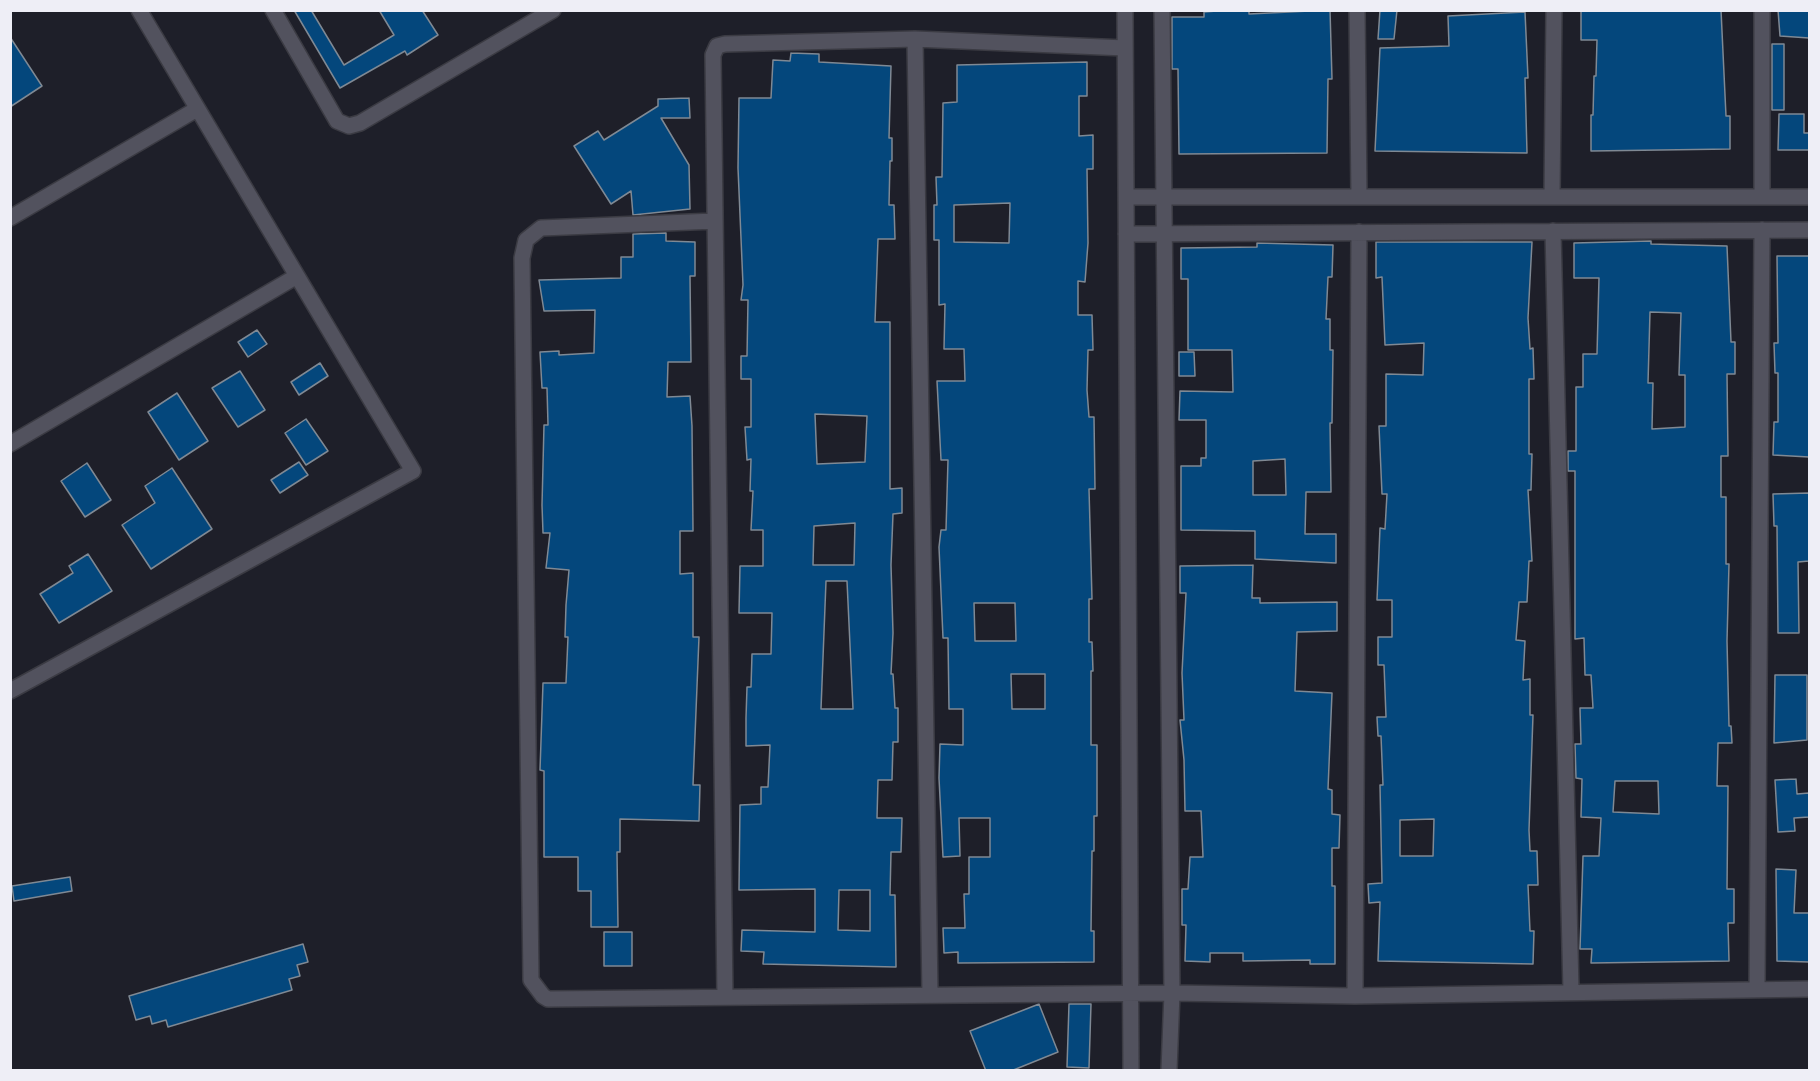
<!DOCTYPE html>
<html>
<head>
<meta charset="utf-8">
<style>
	body { margin:0 }
	#map { position:relative; width:1820px; height:1081px; overflow:hidden; background:#1e1f29; font-family:Arial,sans-serif }
	canvas { display:block }
	.frame { position:absolute; inset:0; border:12px solid #eeeef6; pointer-events:none }
</style>
</head>
<body>
<div id="map">
<canvas width="1820" height="1081"></canvas>
<div class="frame"></div>
</div>
<script>
const context = document.querySelector('canvas').getContext('2d');
context.lineJoin = 'round';
function fill(path, color) { context.fillStyle = color; context.fill(path, 'evenodd'); }
const poly = rows => new Path2D(rows.map(r => 'M' + r).join(''));
function strokePath(path, color, width, dash) { context.strokeStyle = color; context.lineWidth = width; context.lineCap = dash ? 'butt' : 'round'; context.setLineDash(dash || []); context.stroke(path); }
const building = poly([
	[294,10,311,10,344,65,394,35,379,10,422,10,438,35,407,55,405,51,340,88,294,10],
	[1230,10,1249,10,1249,14,1330,10,1332,79,1328,79,1327,153,1179,154,1178,69,1172,69,1172,17,1204,17,1204,12,1230,10],
	[1380,10,1397,10,1394,39,1378,39,1380,10],
	[1721,10,1726,116,1730,116,1730,149,1591,151,1591,115,1593,115,1594,76,1596,76,1597,40,1581,40,1581,11,1721,10],
	[1778,10,1809,10,1809,38,1780,36,1778,10],
	[1525,12,1528,78,1525,78,1527,153,1375,151,1380,48,1449,46,1448,16,1525,12],
	[10,37,42,86,10,107,10,37],
	[1772,44,1784,44,1784,110,1772,110,1772,44],
	[791,53,819,54,819,62,891,66,889,138,892,138,892,161,890,161,889,205,894,205,895,239,878,239,875,322,890,322,890,489,902,488,902,513,893,514,891,565,893,633,891,674,893,674,895,708,898,708,898,742,893,742,892,780,878,780,877,818,902,818,901,852,891,852,890,895,895,895,896,967,763,964,764,952,741,951,742,930,815,932,815,889,739,890,740,805,761,804,761,787,768,787,770,745,746,746,746,718,747,687,751,687,752,654,771,654,772,613,739,613,740,566,763,566,763,530,751,530,753,491,750,491,751,459,747,460,745,427,751,427,751,379,741,379,741,356,747,356,748,300,741,300,743,285,738,168,739,98,771,98,773,60,790,61,791,53],
	[815,414,867,416,865,462,817,464,815,414],
	[855,523,854,565,813,565,814,526,855,523],
	[826,581,847,581,853,709,821,709,826,581],
	[839,890,870,890,870,931,838,930,839,890],
	[1087,62,1087,96,1079,96,1079,136,1093,135,1093,169,1087,169,1088,243,1085,282,1078,281,1078,315,1092,315,1093,350,1088,350,1087,390,1089,417,1094,417,1095,489,1089,489,1092,599,1089,599,1089,642,1092,642,1093,671,1091,671,1091,745,1097,745,1097,816,1094,816,1094,851,1092,851,1091,931,1094,931,1094,962,958,963,958,952,944,953,943,928,965,928,964,894,969,894,969,857,990,857,990,818,959,818,960,856,943,857,939,778,940,744,963,745,963,709,949,709,948,638,943,638,939,547,941,530,946,530,948,460,941,460,937,381,965,381,964,349,944,349,945,304,939,305,939,240,934,240,934,205,937,205,936,177,942,177,943,103,957,102,957,65,1087,62],
	[1010,203,1009,243,954,242,954,205,1010,203],
	[974,603,1015,603,1016,641,975,641,974,603],
	[1011,674,1045,674,1045,709,1012,709,1011,674],
	[689,98,690,118,661,118,689,165,690,209,633,215,631,191,611,204,574,146,598,131,604,140,658,106,658,99,689,98],
	[1779,114,1804,114,1804,133,1809,133,1809,150,1778,150,1779,114],
	[666,233,666,241,695,242,695,276,690,276,691,362,668,362,667,397,690,396,692,426,693,531,680,531,680,574,693,573,693,637,699,637,693,785,700,785,699,821,620,819,620,852,617,852,618,927,591,927,591,891,578,891,578,857,544,857,544,771,540,770,543,683,566,683,568,637,565,637,566,605,569,570,546,568,550,533,543,533,542,505,544,425,548,425,547,388,542,388,540,352,559,351,559,355,594,353,595,310,544,311,539,280,621,278,621,257,633,257,633,234,666,233],
	[1651,241,1651,244,1727,246,1731,342,1735,342,1735,374,1727,374,1728,456,1721,456,1721,497,1726,497,1726,564,1729,564,1727,641,1729,726,1731,726,1732,743,1718,743,1717,786,1728,786,1727,889,1734,889,1734,923,1728,923,1729,961,1591,963,1592,949,1580,949,1583,856,1599,856,1601,818,1581,817,1582,779,1576,778,1575,744,1581,744,1580,708,1593,708,1591,675,1585,675,1584,638,1575,639,1575,471,1568,471,1568,451,1576,451,1576,387,1583,387,1583,354,1597,354,1599,278,1574,278,1574,243,1651,241],
	[1650,312,1681,313,1679,375,1685,375,1685,427,1652,429,1653,383,1648,383,1650,312],
	[1615,781,1658,781,1659,814,1613,812,1615,781],
	[1376,242,1532,242,1528,318,1530,349,1533,348,1534,379,1529,379,1529,454,1532,454,1531,490,1528,490,1532,561,1529,561,1527,602,1519,602,1516,640,1525,641,1523,680,1530,679,1530,715,1533,715,1529,830,1530,851,1537,851,1538,885,1528,885,1530,931,1534,931,1533,964,1378,961,1380,902,1369,903,1368,884,1382,883,1380,785,1383,785,1381,736,1378,736,1377,717,1386,717,1384,665,1378,665,1378,637,1392,637,1392,600,1377,600,1380,528,1385,529,1387,494,1382,494,1379,426,1386,426,1386,374,1423,375,1424,343,1385,345,1382,277,1376,278,1376,242],
	[1434,819,1433,856,1400,856,1400,820,1434,819],
	[1257,243,1333,245,1332,277,1328,277,1326,319,1330,319,1330,350,1333,350,1332,423,1330,423,1331,492,1306,492,1305,534,1336,534,1336,563,1255,559,1255,531,1181,530,1181,466,1201,466,1201,458,1206,458,1206,420,1179,420,1180,391,1233,392,1232,350,1188,350,1188,279,1181,279,1181,248,1257,247,1257,243],
	[1285,459,1286,495,1253,495,1253,461,1285,459],
	[1777,256,1809,256,1809,457,1773,455,1774,422,1778,422,1778,373,1775,373,1774,343,1778,343,1777,256],
	[257,330,267,344,248,357,238,342,257,330],
	[1179,352,1194,352,1195,376,1179,376,1179,352],
	[320,363,328,376,299,395,291,382,320,363],
	[240,371,265,410,238,427,212,388,240,371],
	[177,393,208,441,179,460,148,412,177,393],
	[306,419,328,451,306,465,285,433,306,419],
	[299,462,308,475,280,493,271,480,299,462],
	[87,463,111,500,85,517,61,481,87,463],
	[172,468,212,529,151,569,122,525,155,503,145,486,172,468],
	[1809,493,1809,561,1798,562,1799,633,1778,633,1777,526,1774,526,1773,494,1809,493],
	[88,554,112,591,59,623,40,594,73,573,69,566,88,554],
	[1253,565,1252,598,1260,598,1260,603,1337,602,1337,631,1297,632,1295,691,1332,693,1328,789,1332,790,1332,814,1340,815,1339,848,1332,848,1332,886,1335,886,1335,964,1310,964,1310,960,1243,961,1243,953,1210,953,1210,962,1185,961,1186,925,1182,925,1182,889,1188,889,1190,857,1203,857,1201,811,1185,811,1184,760,1180,720,1184,720,1182,673,1186,593,1180,593,1180,566,1253,565],
	[1775,675,1807,675,1807,740,1774,743,1775,675],
	[1796,779,1797,794,1809,793,1809,817,1794,818,1795,831,1778,832,1775,780,1796,779],
	[1776,869,1796,870,1794,913,1809,913,1809,962,1777,961,1776,869],
	[70,877,72,891,14,901,12,886,70,877],
	[604,932,632,932,632,966,604,966,604,932],
	[303,944,308,962,297,965,300,976,289,979,292,990,168,1027,166,1020,152,1024,150,1016,136,1020,129,996,303,944],
	[1039,1004,1058,1052,1011,1071,986,1071,970,1031,1039,1004],
	[1069,1004,1091,1004,1089,1068,1067,1067,1069,1004]
]);
fill(building, '#04477c');
strokePath(building, '#7f8994', 1.5);
const street = poly([
	[273,10,337,121,349,126,360,123,553,10],
	[1125,10,1131,1070],
	[1162,10,1172,993,1169,1070],
	[1357,10,1359,197],
	[1762,10,1762,196],
	[915,39,930,994],
	[1552,196,1554,10],
	[1126,197,1810,197],
	[10,218,197,109],
	[715,221,541,228,526,240,522,258,531,980,543,996,548,999,1172,993,1355,996,1810,989],
	[1553,231,1571,991],
	[1126,234,1810,230],
	[10,444,297,276],
	[10,691,413,471,139,10],
	[1757,988,1762,230],
	[725,996,713,55,717,46,725,44,915,39,1125,48],
	[1355,996,1359,232]
]);
strokePath(street, '#3b3b43', 18);
strokePath(street, '#52525e', 15);
</script>
</body>
</html>
